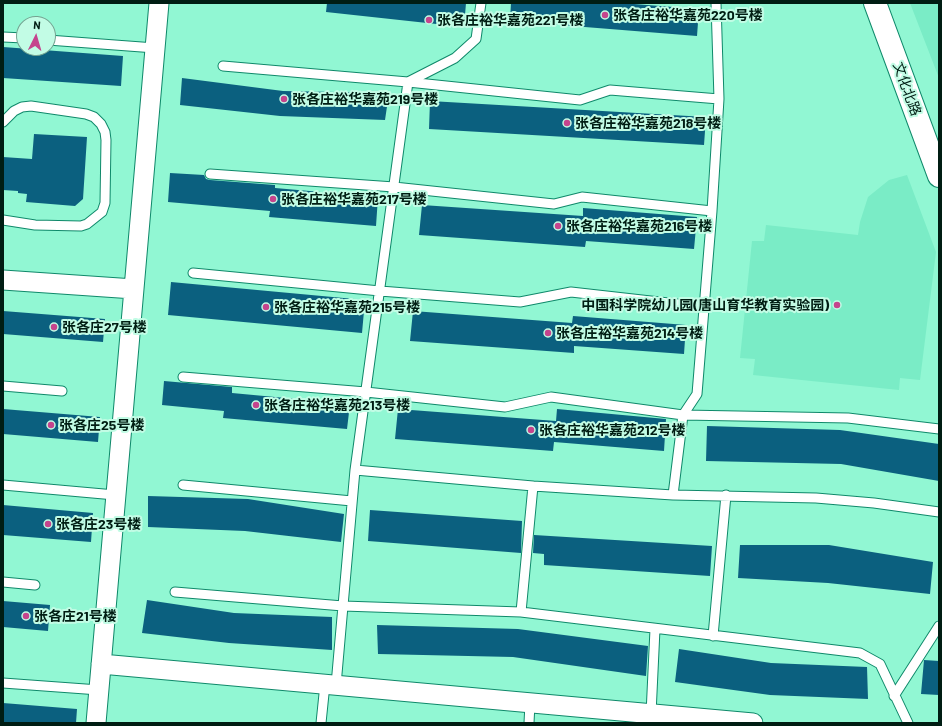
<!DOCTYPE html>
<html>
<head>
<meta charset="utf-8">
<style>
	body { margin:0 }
	#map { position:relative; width:942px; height:726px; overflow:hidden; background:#91f7d3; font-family:Barlow,sans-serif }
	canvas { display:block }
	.frame { position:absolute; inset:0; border:4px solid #001d13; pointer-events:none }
	.north { position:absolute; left:16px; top:16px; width:40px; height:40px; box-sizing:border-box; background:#c2fce5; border:1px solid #74a391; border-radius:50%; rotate:5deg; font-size:11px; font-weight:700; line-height:16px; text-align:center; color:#001d13 }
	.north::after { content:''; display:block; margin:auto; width:14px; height:18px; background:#c5448d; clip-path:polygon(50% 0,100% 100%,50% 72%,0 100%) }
</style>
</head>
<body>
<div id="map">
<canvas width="942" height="726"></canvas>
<div class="frame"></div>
<div class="north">N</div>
</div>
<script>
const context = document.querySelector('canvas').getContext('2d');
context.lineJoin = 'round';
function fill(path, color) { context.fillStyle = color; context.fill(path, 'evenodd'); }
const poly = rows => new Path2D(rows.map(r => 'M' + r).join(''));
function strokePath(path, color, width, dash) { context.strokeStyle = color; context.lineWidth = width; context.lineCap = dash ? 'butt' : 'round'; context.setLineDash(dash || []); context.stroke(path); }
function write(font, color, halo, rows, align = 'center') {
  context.font = font + ' Barlow,"Noto Sans SC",sans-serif'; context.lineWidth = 4; context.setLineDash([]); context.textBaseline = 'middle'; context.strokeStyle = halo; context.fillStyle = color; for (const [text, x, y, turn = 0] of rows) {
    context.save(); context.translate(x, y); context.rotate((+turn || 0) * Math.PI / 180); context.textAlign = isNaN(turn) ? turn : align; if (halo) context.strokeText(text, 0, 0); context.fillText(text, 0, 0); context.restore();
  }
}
fill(poly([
	[910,3,939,3,939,78],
	[907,175,936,252,920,380,900,378,899,390,753,375,755,359,740,358,752,241,764,241,766,225,858,235,860,222,868,197,889,180]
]), '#7aecc6');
fill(poly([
	[327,3,466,3,464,27,326,12],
	[511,3,621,3,699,9,697,36,510,21],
	[3,47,123,56,121,86,3,78],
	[182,78,283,91,389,93,385,120,280,116,180,105],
	[430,101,706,117,704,145,429,129],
	[34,134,87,137,83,199,75,206,26,202,27,194,18,193,18,191,3,190,3,157,32,159],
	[170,173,204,175,206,179,210,180,275,185,275,188,378,197,376,226,269,217,270,211,168,202],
	[422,205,583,216,583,208,697,217,694,249,586,241,585,247,419,235],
	[171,282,365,300,362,333,168,315],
	[3,311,105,319,103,342,3,334],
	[413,311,572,323,573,316,686,325,684,354,574,346,574,353,410,341],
	[164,381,232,387,232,393,350,404,347,429,223,418,224,411,162,405],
	[3,409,100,417,98,442,3,434],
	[398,409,556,421,557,409,666,419,664,451,554,442,553,451,395,439],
	[707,426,840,430,939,444,939,481,841,464,706,461],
	[148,496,248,499,344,514,341,542,245,531,148,527],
	[3,505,93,513,91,542,3,535],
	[370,510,522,521,521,553,368,541],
	[534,535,712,546,710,576,544,565,544,554,533,553],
	[740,545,829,545,933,562,930,594,828,583,738,578],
	[147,600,234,613,332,617,332,650,229,643,142,633],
	[3,601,50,605,48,631,3,627],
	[377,625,518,629,648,646,646,676,513,657,378,654],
	[679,649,771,663,867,667,868,699,770,695,675,682],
	[924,660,939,661,939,695,921,694],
	[3,703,77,709,76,723,3,723]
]), '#0b607f');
const lane = poly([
	[3,37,24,38],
	[48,40,155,48],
	[223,66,408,82,580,100,610,90,719,99],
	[3,122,14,111,22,107,31,106,86,114,94,117,101,124,105,132,106,140,105,203,102,212,87,224,81,226,35,225,3,220],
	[210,174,394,187,554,204,582,197,712,211],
	[193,273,380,291,520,302,571,292,704,307],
	[183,377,366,392,505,407,551,397,683,415,848,418,939,429],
	[3,386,62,391],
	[355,470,533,486,673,495,816,498,874,503,939,512],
	[3,485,115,495],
	[183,485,352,501],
	[673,495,683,415,697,394,712,211,719,99,716,3],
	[3,582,35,585],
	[175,592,343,606,521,612,860,653,880,664,908,723],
	[521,612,533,486],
	[713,636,726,495],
	[3,683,99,690],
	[336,685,355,470,408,82,455,58,476,39,481,3],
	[894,696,939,626],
	[651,714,655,629],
	[321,723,325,684],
	[529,723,530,703]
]);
const street = poly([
	[3,280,134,289],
	[101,664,753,723],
	[96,723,159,3]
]);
const secondary = poly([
	[875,3,939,176]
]);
strokePath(lane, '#0f896a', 11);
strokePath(street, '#0f896a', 21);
strokePath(secondary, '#0f896a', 24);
strokePath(lane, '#fff', 9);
strokePath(street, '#fff', 19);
strokePath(secondary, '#fff', 22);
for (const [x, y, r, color] of [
	[605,15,4,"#c5448d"],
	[429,20,4,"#c5448d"],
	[284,99,4,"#c5448d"],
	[567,123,4,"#c5448d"],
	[273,199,4,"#c5448d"],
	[558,226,4,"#c5448d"],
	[837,305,4,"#c5448d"],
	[266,307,4,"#c5448d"],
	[54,327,4,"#c5448d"],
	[548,333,4,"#c5448d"],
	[256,405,4,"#c5448d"],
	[51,425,4,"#c5448d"],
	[531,430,4,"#c5448d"],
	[48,524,4,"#c5448d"],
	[26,616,4,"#c5448d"]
]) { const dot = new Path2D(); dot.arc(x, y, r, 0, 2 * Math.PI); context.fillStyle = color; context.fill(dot); strokePath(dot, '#c2fce5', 1.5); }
write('bold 14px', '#001d13', '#c2fce5', [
	["张各庄裕华嘉苑220号楼",613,15],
	["张各庄裕华嘉苑221号楼",437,20],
	["张各庄裕华嘉苑219号楼",292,99],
	["张各庄裕华嘉苑218号楼",575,123],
	["张各庄裕华嘉苑217号楼",281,199],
	["张各庄裕华嘉苑216号楼",566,226],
	["中国科学院幼儿园(唐山育华教育实验园)",829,305,"right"],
	["张各庄裕华嘉苑215号楼",274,307],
	["张各庄27号楼",62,327],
	["张各庄裕华嘉苑214号楼",556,333],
	["张各庄裕华嘉苑213号楼",264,405],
	["张各庄25号楼",59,425],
	["张各庄裕华嘉苑212号楼",539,430],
	["张各庄23号楼",56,524],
	["张各庄21号楼",34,616]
], 'left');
write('14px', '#001d13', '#c2fce5', [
	["文化北路",907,89,70]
]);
</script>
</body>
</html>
